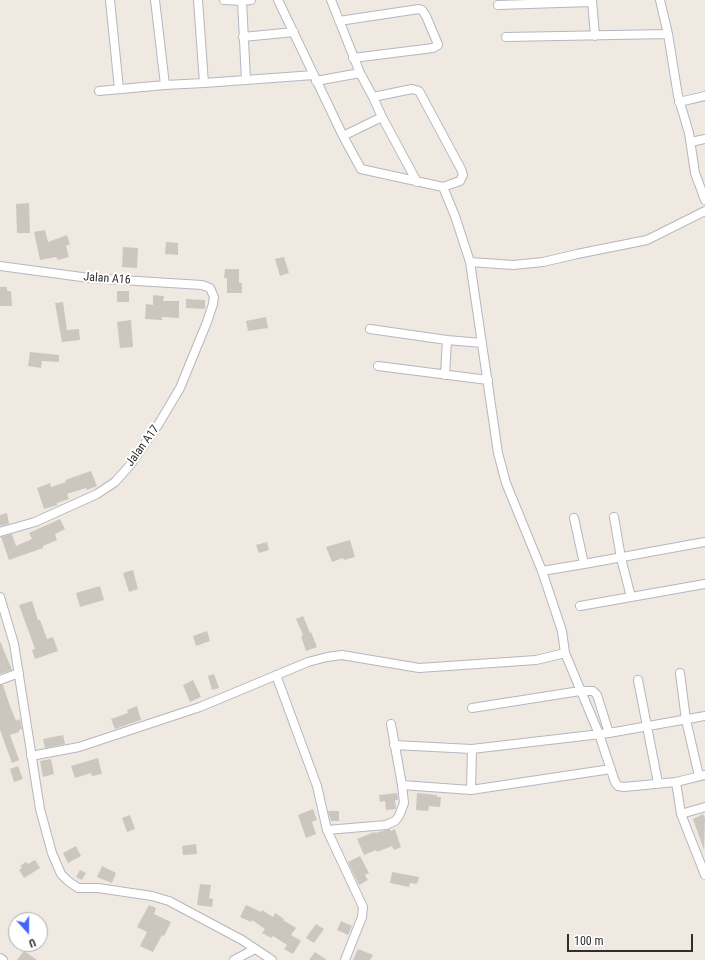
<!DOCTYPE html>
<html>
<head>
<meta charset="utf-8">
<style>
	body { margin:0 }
	#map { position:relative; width:705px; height:960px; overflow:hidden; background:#efe9e1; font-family:"Roboto Condensed",sans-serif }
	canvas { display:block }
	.north { position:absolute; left:8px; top:912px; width:40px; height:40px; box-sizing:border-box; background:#fff; border:1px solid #ababab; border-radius:50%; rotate:159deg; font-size:11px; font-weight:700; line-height:16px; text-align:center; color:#2e2e2e }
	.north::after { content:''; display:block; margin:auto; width:14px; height:18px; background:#4264fb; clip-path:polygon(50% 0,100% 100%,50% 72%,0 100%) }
	.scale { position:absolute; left:567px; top:934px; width:126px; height:18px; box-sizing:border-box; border:2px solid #2e2e2e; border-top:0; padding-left:5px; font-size:12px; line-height:14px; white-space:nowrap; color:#2e2e2e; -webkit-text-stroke:3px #fff; paint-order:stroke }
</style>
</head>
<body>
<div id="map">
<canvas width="705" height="960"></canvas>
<div class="north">U</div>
<div class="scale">100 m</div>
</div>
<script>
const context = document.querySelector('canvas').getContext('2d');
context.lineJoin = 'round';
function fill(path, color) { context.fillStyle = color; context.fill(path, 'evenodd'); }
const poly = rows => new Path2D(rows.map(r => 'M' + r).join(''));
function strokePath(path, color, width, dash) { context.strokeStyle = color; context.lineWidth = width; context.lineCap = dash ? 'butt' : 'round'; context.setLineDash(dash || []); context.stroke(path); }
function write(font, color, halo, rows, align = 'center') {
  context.font = font + ' "Roboto Condensed",sans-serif'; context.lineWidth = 4; context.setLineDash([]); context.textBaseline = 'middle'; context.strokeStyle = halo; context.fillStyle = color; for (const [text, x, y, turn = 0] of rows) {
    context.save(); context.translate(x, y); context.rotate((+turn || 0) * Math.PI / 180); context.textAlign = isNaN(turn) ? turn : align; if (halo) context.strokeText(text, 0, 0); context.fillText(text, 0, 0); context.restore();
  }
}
fill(poly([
	[29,203,30,233,17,233,16,204],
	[45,230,48,242,67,235,70,244,66,246,69,257,58,260,56,257,40,260,34,232],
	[166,242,178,243,178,255,165,254],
	[123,247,138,248,137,268,122,267],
	[284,257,289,273,280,276,275,259],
	[225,269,239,269,239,283,242,283,242,293,227,293,227,278,224,278],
	[0,287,7,287,7,291,11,291,12,306,0,306],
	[117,291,129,291,129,302,117,302],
	[153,295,164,296,163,301,179,301,179,318,162,317,162,320,145,319,146,304,153,305],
	[186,299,205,300,205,309,186,308],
	[63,302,67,330,79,329,80,340,62,342,55,303],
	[266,317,268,328,248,331,246,321],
	[131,320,133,347,120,348,117,322],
	[30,352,59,355,59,362,42,361,41,368,28,366],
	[91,471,97,486,87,490,86,488,67,494,69,499,57,503,57,505,44,509,37,488,50,483,51,487,66,482,65,480],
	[7,513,9,524,0,526,0,515],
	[60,519,65,529,55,534,57,540,43,546,43,548,9,560,1,537,12,534,16,546,32,539,29,533],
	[350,540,355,557,344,560,343,558,332,562,326,547],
	[267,542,269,550,259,553,256,545],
	[133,570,138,589,129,592,123,573],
	[100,586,104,600,80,607,76,593],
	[32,601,38,620,40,620,47,639,53,637,58,651,35,659,32,650,35,649,19,605],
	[303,616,310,633,311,632,317,647,306,651,301,636,303,635,296,619],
	[207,631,210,641,196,646,193,636],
	[0,641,12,670,0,674],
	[214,674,219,688,212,690,208,676],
	[193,680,201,697,190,702,183,685],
	[0,685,3,685,10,706,16,721,20,719,22,729,19,730,19,732,10,735,19,760,12,763,0,730],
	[137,706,141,720,115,729,111,719,128,713,127,710],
	[63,735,65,744,45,748,43,739],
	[98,758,102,774,92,776,91,773,75,778,71,766],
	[51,759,54,774,43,777,40,761],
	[18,766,23,779,14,782,10,769],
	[397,793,398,800,395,800,396,809,386,810,385,801,380,802,379,795],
	[417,793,437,795,437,797,441,797,440,807,429,806,428,811,416,810],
	[313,809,317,820,312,822,316,834,306,838,298,815],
	[328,811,339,811,339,821,331,821],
	[703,814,705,818,704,850,693,819],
	[130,815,135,829,127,832,122,818],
	[390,829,391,831,395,829,401,847,394,850,392,846,377,852,376,850,364,855,357,839,374,832,375,833],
	[196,844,197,854,183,855,182,846],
	[76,846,81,856,68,863,63,853],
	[360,856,369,873,365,875,368,880,359,885,348,862],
	[35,860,40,868,24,878,19,870,22,868,20,866,26,862,28,864],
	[102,866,116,873,112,883,97,877],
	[80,870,86,873,82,880,76,877],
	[392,872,419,877,417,884,410,883,409,887,390,883],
	[200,884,211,885,209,898,213,899,212,907,197,905],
	[149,905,156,908,154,914,171,922,164,936,162,935,153,952,140,946,147,932,137,927],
	[246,905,261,912,262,910,273,917,275,913,284,919,283,920,296,928,291,935,301,941,293,954,284,949,287,945,273,936,271,938,262,933,265,929,252,920,251,922,240,917],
	[341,921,352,926,348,935,337,930],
	[316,924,324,929,314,943,306,938],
	[358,949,373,955,370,960,353,960],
	[24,951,37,960,17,960],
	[315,952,327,960,309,960]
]), '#cbc7bf');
const street = poly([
	[110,0,119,89],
	[155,0,165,85],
	[198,0,204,83],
	[224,0,242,1,251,0],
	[278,0,343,136,361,169,443,187,460,181,463,175,461,169,419,91,412,89,373,97],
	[331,0,360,73,373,97,382,117,417,182],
	[592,0,595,36],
	[660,0,668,34,678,96,689,133,695,173,705,200],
	[242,1,246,80],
	[498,5,591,2],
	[339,21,419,9,422,10,426,16,437,42,438,45,433,48,353,58],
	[243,37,294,32],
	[506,37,668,34],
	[316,81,360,73],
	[99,91,165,85,204,83,314,75],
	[679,102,705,96],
	[343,136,382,117],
	[691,142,705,139],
	[443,187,455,216,470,262,498,453,506,483,542,571,562,631,565,653,599,734,615,782,618,786,624,787,676,782,705,775],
	[470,262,513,265,543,262,577,254,647,240,705,211],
	[0,266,89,278,202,285,210,288,214,297,213,304,207,322,180,388,158,425,131,464,115,482,97,494,35,522,0,532],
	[370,329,447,340,482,343],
	[378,366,488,380],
	[445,375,447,340],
	[614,517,621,558,631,597,705,584],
	[574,518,584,564],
	[542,571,584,564,705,542],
	[0,597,14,644,40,809,52,853,61,874,68,881,78,888,98,888,152,896,169,901,242,940,272,960],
	[580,606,631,597],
	[680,673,686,720,699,776],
	[276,675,317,786,327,830,363,907,362,917,345,960],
	[0,680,19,673],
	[638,680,658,783],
	[472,708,580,691,593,691,597,695,609,733],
	[394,745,472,749,609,733,705,716],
	[31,756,79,747,200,707,308,662,327,657,342,655,419,668,536,660,565,653],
	[676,782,681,814,705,875],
	[402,785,471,790,611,769],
	[471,790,472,749],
	[681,814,705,807],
	[327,830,386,825,395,821,399,816,404,803,402,785,391,724],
	[0,958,3,960],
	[234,960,255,949]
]);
strokePath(street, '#b4b7c1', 10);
strokePath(street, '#fff', 8);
write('12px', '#2e2e2e', '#fff', [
	["Jalan A16",107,279,4],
	["Jalan A17",143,446,-54]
]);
</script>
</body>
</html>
